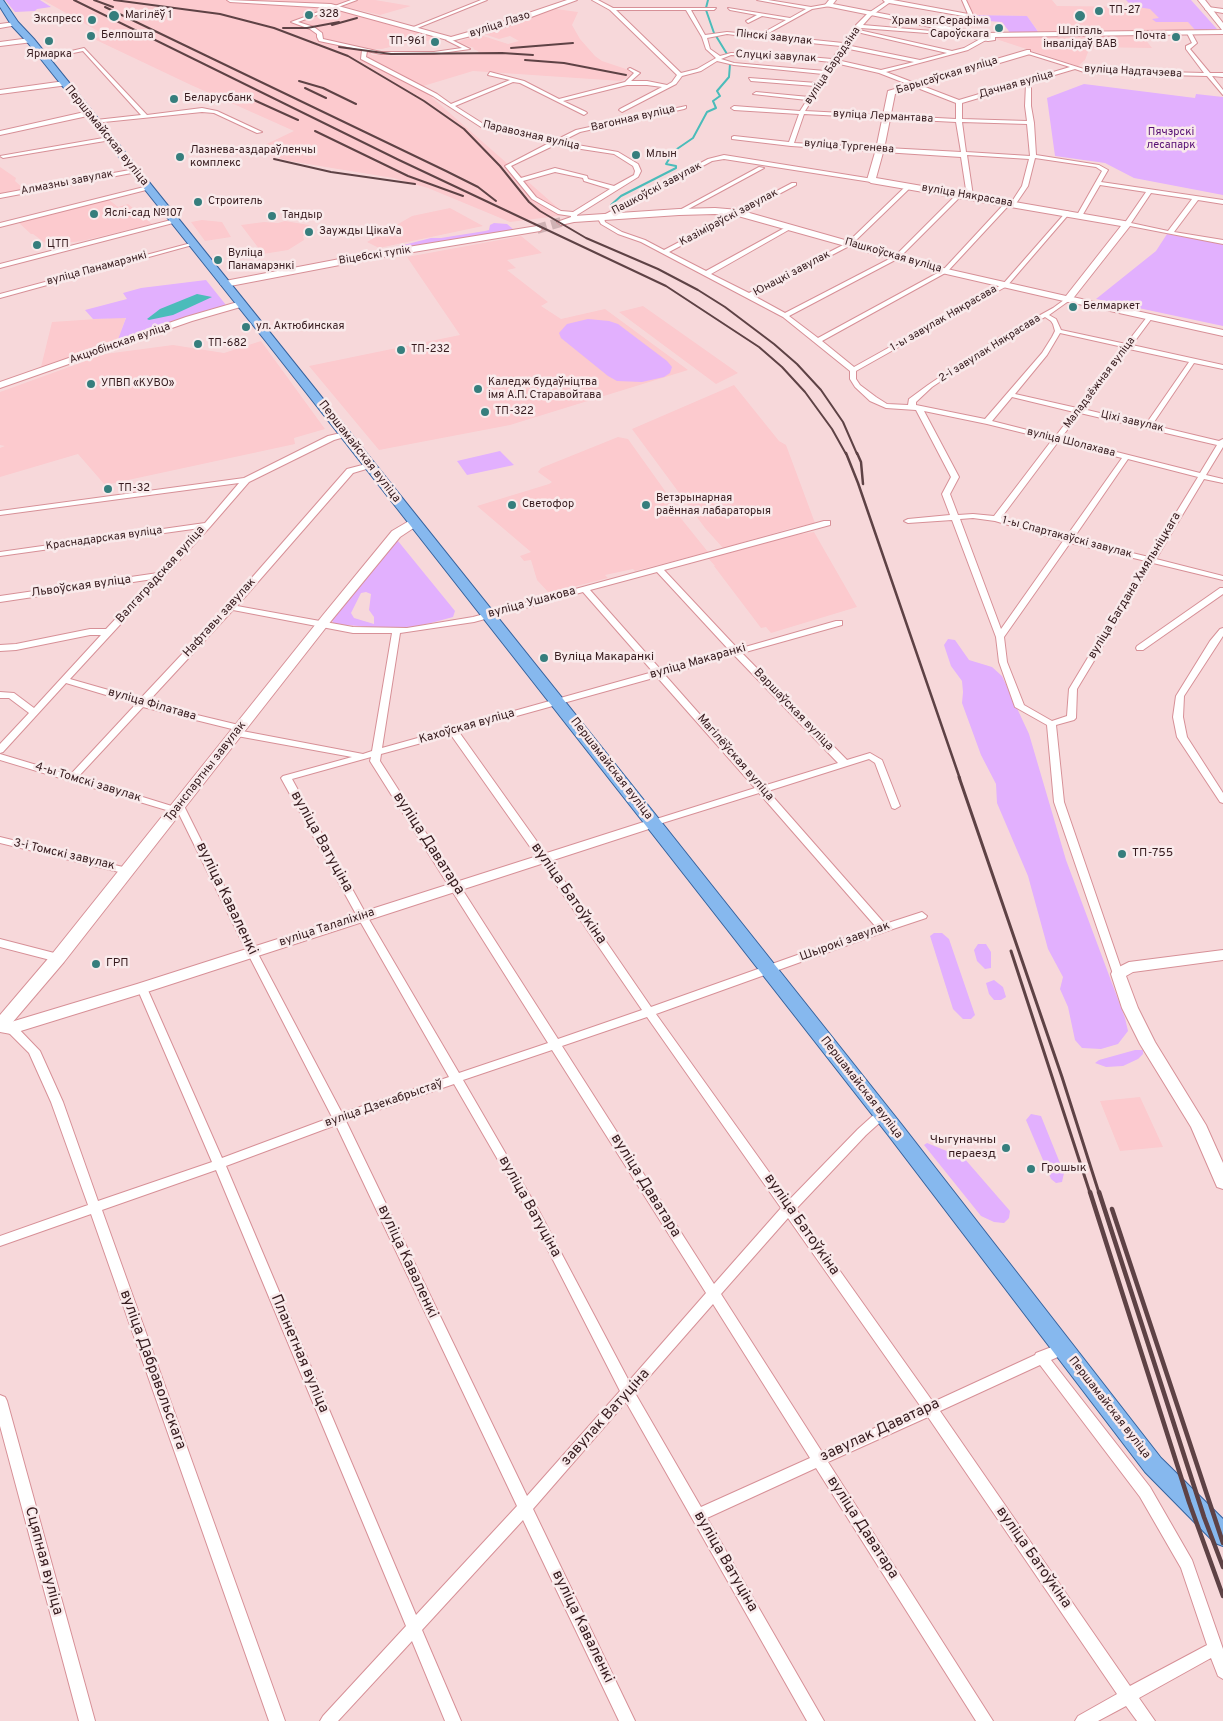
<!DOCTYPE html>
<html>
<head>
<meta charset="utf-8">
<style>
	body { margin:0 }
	canvas { display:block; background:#f7d8da }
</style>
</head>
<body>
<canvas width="1223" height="1721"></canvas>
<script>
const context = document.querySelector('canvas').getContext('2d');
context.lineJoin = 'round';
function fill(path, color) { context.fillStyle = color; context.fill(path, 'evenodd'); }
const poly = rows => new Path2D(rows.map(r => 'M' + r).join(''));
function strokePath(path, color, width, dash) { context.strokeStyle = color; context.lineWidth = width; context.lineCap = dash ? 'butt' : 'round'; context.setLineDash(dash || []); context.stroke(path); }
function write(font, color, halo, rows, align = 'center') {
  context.font = font + ' Overpass,sans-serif'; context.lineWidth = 5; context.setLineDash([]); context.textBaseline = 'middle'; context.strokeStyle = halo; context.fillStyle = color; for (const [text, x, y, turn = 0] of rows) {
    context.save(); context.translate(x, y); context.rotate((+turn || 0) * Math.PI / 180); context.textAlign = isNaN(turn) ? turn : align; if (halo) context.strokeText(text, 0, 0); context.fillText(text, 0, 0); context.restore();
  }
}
fill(poly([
	[43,0,352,0,338,5,311,3,334,5,444,38,394,46,382,49,368,49,372,55,400,56,479,53,478,51,473,49,474,48,457,42,480,35,508,44,519,41,510,36,499,39,484,34,492,30,497,31,503,29,502,26,556,9,578,12,572,25,580,39,595,56,602,61,635,72,621,81,473,71,420,87,566,215,510,222,428,188,393,178,289,161,254,150,294,131,191,85,94,39,105,35],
	[358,0,375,0,411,6,380,15,342,6],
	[966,0,1052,0,1057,6,1152,7,1165,22,1188,22,1196,30,1038,31,1027,16,972,15],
	[1142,35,1152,48,1090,47,1085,60,1078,66,996,39,997,37],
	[0,167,16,178,15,181,24,189,0,195],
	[108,199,118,207,128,204,152,224,82,241,48,245,33,234,31,234,18,222],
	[450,208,483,226,379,248,367,242,412,216],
	[202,220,222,222,231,237,205,241,191,222],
	[285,221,309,225,315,234,303,236,304,240,288,250,263,254,241,225,264,222,278,223],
	[521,236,542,253,507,260,516,268,507,270,548,302,541,306,561,319,605,309,688,370,510,425,379,450,309,366,460,335,407,257],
	[643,306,738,373,716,384,619,312],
	[126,317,117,342,41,367,52,322],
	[261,341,325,429,294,438,295,444,105,485,78,454,0,477,0,448,5,446,0,445,0,392,105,354,173,345,224,353],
	[734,385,779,441,786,445,815,523,792,528,723,548,705,528,632,429],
	[618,437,628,439,673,502,671,506,708,552,635,571,633,569,605,575,608,578,549,593,537,580,531,560,524,561,520,556,531,552,477,506,549,484,552,482,538,472,541,468],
	[814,532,857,607,771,633,766,627,761,628,714,566,715,566,708,558,789,536],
	[1140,1097,1163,1147,1120,1151,1100,1101]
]), '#fccace');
fill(poly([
	[5,0,40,0,51,7,37,9,35,11,15,12],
	[1126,0,1191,0,1217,29,1196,31,1188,22,1156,22,1152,19,1159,18,1150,9,1132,6],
	[972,15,1027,16,1039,33,1011,34,1002,22,988,21,985,17,972,17],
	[1084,84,1195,98,1196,94,1223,97,1223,195,1134,178,1105,163,1055,156,1047,98],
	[494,223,507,224,513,229,511,231,398,249,396,247,431,238,441,238,485,231,489,230,490,225],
	[1167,234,1223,244,1223,326,1096,299,1156,251],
	[206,280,226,305,117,342,126,318,93,319,85,310,127,299,123,293,141,288],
	[588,319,609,321,618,324,667,361,672,367,670,373,664,377,642,382,617,381,608,376,561,338,559,333,567,324],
	[500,451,514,465,467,475,457,461],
	[398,541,455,611,453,617,431,623,407,628,384,628,333,624,332,618,393,542],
	[366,592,371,594,369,610,374,617,374,624,354,618,351,613,361,593],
	[948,639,955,640,969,660,992,667,1002,676,1029,734,1066,860,1125,1018,1128,1031,1118,1044,1101,1049,1082,1048,1075,1040,1068,1007,1060,989,1063,977,1048,949,1028,876,997,803,996,784,981,755,962,703,963,692,962,681,951,666,944,645],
	[934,933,942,933,949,939,975,1015,971,1019,963,1019,953,1009,930,936],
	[978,944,986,944,991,952,991,968,985,969,977,961,974,950],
	[994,980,1003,987,1006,997,1001,1000,994,1000,989,994,986,983],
	[1135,1050,1143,1050,1143,1054,1138,1059,1123,1066,1106,1067,1095,1063,1099,1060],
	[1031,1114,1041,1116,1064,1173,1062,1182,1056,1183,1051,1179,1026,1120],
	[927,1143,964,1158,1010,1211,1009,1218,1004,1223,994,1222,981,1216,924,1145]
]), '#e2b0fe');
fill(poly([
	[197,294,212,297,173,315,149,320,147,319,160,309]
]), '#4bbcba');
strokePath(poly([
	[706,8,708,0],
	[706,10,714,33],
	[716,36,727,54],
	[611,205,621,196,676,168,676,166,666,164,674,151,693,138,707,112,716,108,713,101,720,96,717,91,729,77,730,64]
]), '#4bbcba', 2);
strokePath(poly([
	[537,229,561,222]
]), '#d0b2b4', 10, [10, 5]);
const minor = poly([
	[351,0,357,0,298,22,314,27,322,33,323,39,381,52,434,52,462,48,446,40,453,38,452,40,470,49,434,54,381,54,367,51,366,57,437,94,451,104,510,80,488,75,490,72,524,81,559,99,625,82,634,73,628,69,630,68,640,73,631,81,647,81,667,85,672,82,677,75,610,10,592,0,598,0,613,8,716,8,714,10,691,10,705,35,727,32,759,35,786,20,762,16,748,23,746,21,757,15,730,10,728,8,790,18,806,9,757,0,768,0,811,7,828,4,830,6,812,9,765,35,843,43,856,27,856,25,867,14,885,2,883,0,893,0,968,14,962,0,966,0,973,15,969,17,889,3,871,16,863,25,978,35,980,37,861,28,859,30,952,51,964,48,982,38,986,38,986,40,968,50,886,72,959,100,1070,67,1025,53,1027,51,1087,70,1204,73,1186,49,1186,46,1192,43,1187,33,1191,32,1197,43,1190,49,1210,73,1223,73,1223,77,1212,76,1223,90,1223,95,1207,76,1087,73,1075,69,1031,82,1031,106,1034,123,1036,155,1099,165,1108,170,1101,182,1223,200,1223,204,1198,200,1174,232,1223,240,1223,244,1125,225,1124,224,1146,192,1100,185,1082,216,1078,216,1077,215,1102,171,1096,167,1035,158,1028,186,1015,205,1010,204,947,272,822,341,854,367,1003,284,1067,211,1069,212,1069,214,1007,286,856,371,856,379,860,385,876,397,887,404,908,405,909,399,928,385,995,340,1053,308,1068,297,1070,298,1070,300,1049,315,1056,319,1061,330,1126,344,1147,317,1149,316,1152,318,1132,345,1223,365,1223,369,1194,363,1152,425,1219,441,1223,439,1223,447,1206,475,1223,479,1223,483,1204,479,1156,559,1223,576,1223,580,1153,563,1077,689,1076,718,1074,720,1056,725,1064,802,1123,974,1122,977,1118,978,1114,977,1113,974,1054,802,1047,725,1015,707,999,662,996,637,952,520,908,523,904,521,908,519,950,515,942,494,951,477,916,410,886,408,870,401,855,387,850,379,850,371,783,317,641,242,618,234,601,224,597,217,600,215,602,216,708,159,724,155,873,179,873,181,871,182,724,159,712,161,607,218,604,218,605,222,622,232,645,240,664,250,792,183,796,183,796,185,669,252,706,271,788,226,792,226,792,228,711,274,749,293,847,243,907,185,911,185,911,187,851,245,754,296,785,313,895,256,957,194,961,194,961,196,899,258,789,316,818,338,943,270,1006,202,1011,203,1022,186,1029,159,967,155,973,196,970,198,967,196,961,157,791,146,732,139,732,137,734,136,789,142,799,114,734,110,731,108,734,106,800,111,807,100,753,94,756,92,809,97,815,86,751,81,749,78,817,83,823,74,734,65,717,61,701,71,682,76,676,84,622,112,619,110,620,109,662,87,647,85,627,85,563,101,586,112,587,113,584,115,520,83,513,82,455,106,485,125,554,141,576,130,686,106,686,108,684,109,580,132,560,142,618,152,638,164,641,171,638,177,577,215,577,219,574,221,571,219,571,216,558,214,532,199,505,166,549,143,481,127,433,96,361,59,362,50,319,41,317,37,317,34,310,29,291,22,351,0],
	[616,10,686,10,702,37,706,49,716,58,697,69,681,73,616,10],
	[857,32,947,53,920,60,846,45,857,32],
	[727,34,759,38,841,46,832,59,784,55,731,53,720,56,710,49,707,38,727,34],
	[844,48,914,62,881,70,837,60,844,48],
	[731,55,784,57,831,62,825,71,734,63,721,59,731,55],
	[835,63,879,73,956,103,956,119,805,111,835,63],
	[1026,84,1025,106,1027,121,962,119,962,103,1026,84],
	[804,114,956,122,961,152,794,143,804,114],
	[962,122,1027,124,1030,156,966,152,962,122],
	[555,145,614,154,633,166,635,171,634,175,614,186,588,179,587,176,555,168,521,178,511,166,555,145],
	[555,172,583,178,584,181,610,189,573,212,561,211,536,197,523,181,555,172],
	[1151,193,1192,199,1168,231,1131,223,1151,193],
	[1045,317,1051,321,1053,324,1055,331,1052,337,1042,353,985,419,916,405,916,402,932,387,999,342,1045,317],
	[1060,333,1123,347,1077,408,1015,394,1047,355,1060,333],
	[1129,349,1189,362,1146,424,1083,409,1129,349],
	[1012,397,1074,412,1055,437,992,421,1012,397],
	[924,411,987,424,1052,440,994,516,973,514,958,515,950,494,959,477,924,411],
	[1080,413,1217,445,1200,473,1061,438,1080,413],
	[1058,442,1122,458,1066,537,1001,518,1058,442],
	[1128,459,1198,477,1149,557,1073,539,1128,459],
	[973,518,995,521,1063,541,1001,629,960,519,973,518],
	[1070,543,1146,561,1069,689,1067,716,1052,721,1024,705,1007,662,1004,637,1070,543],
	[481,0,487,0,415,29,411,28,481,0],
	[84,48,147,115,202,108,217,111,262,132,257,133,214,113,202,112,94,123,93,122,96,120,141,115,83,51,44,59,42,58,84,48],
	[109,137,112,139,111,140,3,158,0,156,109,137],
	[759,167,764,168,681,213,676,212,759,167],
	[135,169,138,171,137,172,0,198,0,194,135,169],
	[148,186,150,187,150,189,0,227,0,223,148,186],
	[175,219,178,221,177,222,0,268,0,264,175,219],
	[191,243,196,244,0,298,0,294,191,243],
	[345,432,349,434,348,436,334,440,249,482,210,527,70,679,140,699,228,605,347,469,370,463,374,465,373,467,353,473,237,606,353,627,407,628,473,617,824,521,830,521,830,525,664,570,738,649,836,621,842,621,842,625,742,653,847,760,870,753,882,760,900,806,895,809,892,808,875,763,869,759,768,791,885,924,922,912,927,916,926,918,887,931,656,1014,789,1200,858,1129,878,1111,882,1110,886,1111,888,1114,886,1117,866,1135,796,1209,933,1402,1035,1355,1036,1353,1062,1343,1067,1345,1069,1349,1067,1353,1051,1360,1150,1487,1192,1560,1223,1649,1223,1679,1218,1676,1211,1658,1139,1698,1155,1721,1137,1721,1126,1706,1098,1721,1075,1721,1078,1716,1117,1694,928,1417,828,1462,993,1721,976,1721,816,1468,707,1518,824,1721,807,1721,626,1402,533,1509,635,1721,619,1721,523,1520,422,1630,461,1721,445,1721,412,1641,338,1721,320,1721,323,1716,406,1626,216,1170,102,1210,285,1721,269,1721,91,1214,0,1246,0,1236,88,1205,51,1102,29,1053,7,1031,5,1028,7,1025,15,1025,40,1051,63,1102,98,1201,212,1162,137,988,138,985,142,984,146,985,147,988,222,1158,332,1117,247,952,178,812,173,812,0,760,0,754,70,775,136,704,66,683,3,752,0,753,0,744,29,713,9,698,0,698,0,692,14,693,34,708,101,635,90,635,16,650,0,651,0,645,16,644,90,629,106,629,153,579,0,602,0,596,158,573,200,528,0,556,0,552,205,523,239,483,0,515,0,511,244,478,328,436,345,432],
	[657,572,730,651,661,670,590,590,657,572],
	[583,592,653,672,382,748,400,633,474,622,583,592],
	[233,610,353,633,392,633,372,751,363,754,237,730,232,733,237,736,352,757,283,776,281,778,357,916,449,1077,342,1113,257,952,183,804,177,804,175,807,78,777,143,707,240,731,243,730,245,728,243,726,147,703,233,610],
	[734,655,838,763,763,786,665,675,734,655],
	[657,677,755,788,650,821,648,823,650,825,656,825,759,793,876,927,651,1007,548,857,459,732,657,677],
	[451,735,540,861,642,1010,558,1039,380,761,381,754,451,735],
	[371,757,370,761,548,1043,459,1073,367,916,292,779,371,757],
	[647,1017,781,1208,714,1284,562,1046,647,1017],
	[552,1050,706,1293,629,1381,539,1211,463,1080,552,1050],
	[454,1084,531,1217,620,1391,527,1496,346,1121,454,1084],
	[336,1125,517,1506,416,1615,226,1166,336,1125],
	[788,1218,921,1407,822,1452,721,1294,788,1218],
	[713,1304,810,1458,701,1507,635,1393,713,1304],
	[1040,1365,1140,1497,1181,1568,1207,1645,1130,1686,940,1411,1040,1365],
	[1220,588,1223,588,1223,594,1143,650,1137,650,1136,648,1137,646,1220,588],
	[1223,628,1223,636,1184,696,1183,717,1187,737,1223,793,1223,803,1220,802,1177,737,1173,717,1176,696,1210,641,1220,629,1223,628],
	[0,837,127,868,132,871,127,874,0,843,0,837],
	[0,939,62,955,63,958,62,961,58,962,0,947,0,939],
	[0,1395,5,1397,7,1401,95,1721,79,1721,0,1426,0,1395]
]);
const tertiary = poly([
	[1208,7,1223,9,1223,13,1206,10,1205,9,1208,7],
	[89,111,93,113,92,115,0,135,0,131,89,111],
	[1068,296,1223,330,1223,336,1065,301,1064,299,1068,296],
	[241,301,245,304,244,306,192,321,0,388,0,382,186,317,241,301],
	[653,819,658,820,660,823,658,826,147,992,11,1034,0,1032,0,1020,11,1022,137,984,653,819],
	[1223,950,1223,960,1133,972,1126,976,1138,1008,1155,1042,1206,1125,1223,1163,1223,1189,1217,1187,1191,1127,1140,1044,1122,1008,1111,974,1113,970,1129,962,1223,950]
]);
const secondary = poly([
	[227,0,331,4,451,37,493,25,567,0,577,0,499,29,451,41,331,8,230,2,227,0],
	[829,0,836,0,833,4,982,33,1222,30,1198,0,1205,0,1223,23,1223,34,995,37,995,40,988,41,975,39,975,36,826,6,825,5,829,0],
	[15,22,17,23,17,25,0,28,0,24,15,22],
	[30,38,34,40,33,42,0,46,0,42,30,38],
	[1027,50,1030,50,1030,54,895,94,884,149,876,178,1130,222,1130,226,1071,301,1068,302,942,273,738,216,715,214,679,215,574,222,561,225,557,222,574,216,679,209,715,208,739,210,947,269,1066,296,1121,226,871,183,867,180,876,149,888,91,1027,50],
	[65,81,68,81,68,85,0,94,0,90,65,81],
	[537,226,542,229,540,231,371,259,225,287,220,284,225,281,371,253,537,226],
	[414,518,418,519,420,522,418,525,400,537,331,621,64,962,6,1030,0,1032,0,1015,52,954,323,615,392,531,414,518]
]);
const primary = poly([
	[0,0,3,0,18,22,34,39,276,340,659,819,902,1125,1161,1458,1223,1519,1223,1546,1215,1543,1145,1472,888,1135,647,827,268,344,28,43,12,26,0,7,0,0]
]);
strokePath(minor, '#d79097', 2);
strokePath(tertiary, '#d79097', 2);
strokePath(secondary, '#d79097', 2);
strokePath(primary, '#35629e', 2);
fill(minor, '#fff');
fill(tertiary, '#fff');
fill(secondary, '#fff');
fill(primary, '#86b8ee');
strokePath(poly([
	[74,0,399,160,666,286,759,347,782,367,805,392,832,429,846,454],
	[94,0,113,7],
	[114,0,220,14,274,28,348,56,424,101,464,129,500,166,529,202,540,211,586,238,658,269,698,290,725,307,774,344,797,364,821,390,843,422,857,454],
	[105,7,446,171,478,187,496,201],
	[332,25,357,18],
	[283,28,307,28,339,22],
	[339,47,391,54,502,53,533,55],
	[511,48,573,43],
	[525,60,564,63,626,75],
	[299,81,323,88,356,104],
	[305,88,326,98],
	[245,96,298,120],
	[315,131,408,176,463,196],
	[274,159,331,172,415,184]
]), '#5e4245', 2);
strokePath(poly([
	[846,453,858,483,960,779],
	[857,453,861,462,863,484]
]), '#5e4245', 2.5);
strokePath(poly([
	[959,777,1062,1077,1099,1193],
	[1011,951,1090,1193]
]), '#5e4245', 3);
strokePath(poly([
	[1090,1192,1189,1502,1223,1596],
	[1099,1192,1204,1517,1223,1567],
	[1112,1209,1223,1543]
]), '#5e4245', 4.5);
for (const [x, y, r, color] of [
	[1099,11,5,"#367e7d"],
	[309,15,5,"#367e7d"],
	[114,16,6,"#367e7d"],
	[1080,16,6,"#367e7d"],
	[92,20,5,"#367e7d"],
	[999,28,5,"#367e7d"],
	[91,36,5,"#367e7d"],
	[1176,37,5,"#367e7d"],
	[49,41,5,"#367e7d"],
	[435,42,5,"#367e7d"],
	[174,99,5,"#367e7d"],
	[636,155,5,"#367e7d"],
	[180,157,5,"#367e7d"],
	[198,202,5,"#367e7d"],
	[94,214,5,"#367e7d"],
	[272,216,5,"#367e7d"],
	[309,232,5,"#367e7d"],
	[37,245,5,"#367e7d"],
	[218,260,5,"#367e7d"],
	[1073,307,5,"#367e7d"],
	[246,327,5,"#367e7d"],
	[198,344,5,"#367e7d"],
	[401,350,5,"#367e7d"],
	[91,384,5,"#367e7d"],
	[478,389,5,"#367e7d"],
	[485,412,5,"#367e7d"],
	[108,489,5,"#367e7d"],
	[512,505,5,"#367e7d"],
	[646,505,5,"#367e7d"],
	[544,658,5,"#367e7d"],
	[1122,854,5,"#367e7d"],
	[96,964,5,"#367e7d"],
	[1006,1148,5,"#367e7d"],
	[1031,1169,5,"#367e7d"]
]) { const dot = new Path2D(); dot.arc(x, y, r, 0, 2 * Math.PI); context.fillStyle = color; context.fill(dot); strokePath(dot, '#f9eaeb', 2); }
write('11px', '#351a1d', '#f9eaeb', [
	["ТП-27",1109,11],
	["328",319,15],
	["Магілёў 1",125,16],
	["Экспресс",82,20,"right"],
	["Храм звг.Серафіма",989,22,"right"],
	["Сароўскага",989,35,"right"],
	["Шпіталь",1080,32,"center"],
	["інвалідаў ВАВ",1080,45,"center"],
	["Белпошта",101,36],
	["Почта",1166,37,"right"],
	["ТП-961",425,42,"right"],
	["Ярмарка",49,55,"center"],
	["Беларусбанк",184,99],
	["Лазнева-аздараўленчы",190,151],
	["комплекс",190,164],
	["Млын",646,155],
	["Строитель",208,202],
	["Яслі-сад №107",104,214],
	["Тандыр",282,216],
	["Заужды ЦікаVа",319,232],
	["ЦТП",47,245],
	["Вуліца",228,254],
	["Панамарэнкі",228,267],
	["Белмаркет",1083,307],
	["ул. Актюбинская",256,327],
	["ТП-682",208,344],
	["ТП-232",411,350],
	["Каледж будаўніцтва",488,383],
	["імя А.П. Старавойтава",488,396],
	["УПВП «КУВО»",101,384],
	["ТП-322",495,412],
	["ТП-32",118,489],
	["Ветэрынарная",656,499],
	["раённая лабараторыя",656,512],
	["Светофор",522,505]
], 'left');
write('11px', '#351a1d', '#f9eaeb', [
	["вуліца Лазо",500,25,-18],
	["Пінскі завулак",774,38,6],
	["Слуцкі завулак",776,57,3],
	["вуліца Барадзіна",833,66,-56],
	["вуліца Надтачэева",1133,72,3],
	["Барысаўская вуліца",947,76,-17],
	["Дачная вуліца",1016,85,-16],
	["вуліца Лермантава",883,117,3],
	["Вагонная вуліца",633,119,-13],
	["Паравозная вуліца",531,136,13],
	["вуліца Тургенева",849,147,4],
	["Алмазны завулак",67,183,-11],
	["Пашкоўскі завулак",657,189,-28],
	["вуліца Някрасава",967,196,10],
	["Казіміраўскі завулак",729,218,-28],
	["Віцебскі тупік",375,256,-9],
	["Пашкоўская вуліца",893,256,16],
	["вуліца Панамарэнкі",97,269,-15],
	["Юнацкі завулак",792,274,-28],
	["1-ы завулак Някрасава",944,319,-30],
	["Акцюбінская вуліца",120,344,-19],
	["2-і завулак Някрасава",990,349,-32],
	["Маладзёжная вуліца",1100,383,-53],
	["Ціхі завулак",1132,422,13],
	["вуліца Шолахава",1071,443,14],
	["1-ы Спартакаўскі завулак",1067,538,15],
	["Краснадарская вуліца",104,539,-8]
]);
write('11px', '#560e73', '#f9eaeb', [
	["Пячэрскі",1171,133],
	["лесапарк",1171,146]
]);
write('12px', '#351a1d', '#f9eaeb', [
	["Першамайская вуліца",106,136,51],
	["Першамайская вуліца",359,452,52],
	["Валгаградская вуліца",161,575,-48],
	["вуліца Багдана Хмяльніцкага",1135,586,-59],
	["Львоўская вуліца",81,587,-8],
	["вуліца Ушакова",532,603,-15],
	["Нафтавы завулак",220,618,-48],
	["вуліца Макаранкі",698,662,-16],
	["вуліца Філатава",152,705,16],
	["Варшаўская вуліца",793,710,46],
	["Кахоўская вуліца",467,727,-16],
	["Магілёўская вуліца",735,758,49],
	["Першамайская вуліца",611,769,52],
	["Транспартны завулак",206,772,-52],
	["4-ы Томскі завулак",88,783,17],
	["3-і Томскі завулак",64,855,13],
	["вуліца Талаліхіна",327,928,-18],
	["Шырокі завулак",845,942,-20],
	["Першамайская вуліца",861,1088,52],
	["вуліца Дзекабрыстаў",384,1104,-19],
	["Першамайская вуліца",1109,1408,52]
]);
write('12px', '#351a1d', '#f9eaeb', [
	["Вуліца Макаранкі",554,658],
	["ТП-755",1132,854],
	["ГРП",106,964],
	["Чыгуначны",996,1141,"right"],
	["пераезд",996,1155,"right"],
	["Грошык",1041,1169]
], 'left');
write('15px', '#351a1d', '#f9eaeb', [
	["вуліца Ватуціна",321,842,61],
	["вуліца Даватара",428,844,57],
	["вуліца Батоўкіна",568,894,55],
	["вуліца Каваленкі",226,899,64],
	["вуліца Даватара",645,1186,58],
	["вуліца Ватуціна",529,1207,61],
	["вуліца Батоўкіна",801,1225,55],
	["вуліца Каваленкі",407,1262,65],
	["Планетная вуліца",299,1354,67],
	["вуліца Дабравольскага",152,1370,70],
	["завулак Ватуціна",606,1418,-48],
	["завулак Даватара",880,1431,-25],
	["вуліца Даватара",862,1528,57],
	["вуліца Батоўкіна",1033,1558,55],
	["Сцяпная вуліца",43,1561,75],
	["вуліца Ватуціна",725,1562,60],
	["вуліца Каваленкі",582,1627,64]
]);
</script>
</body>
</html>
